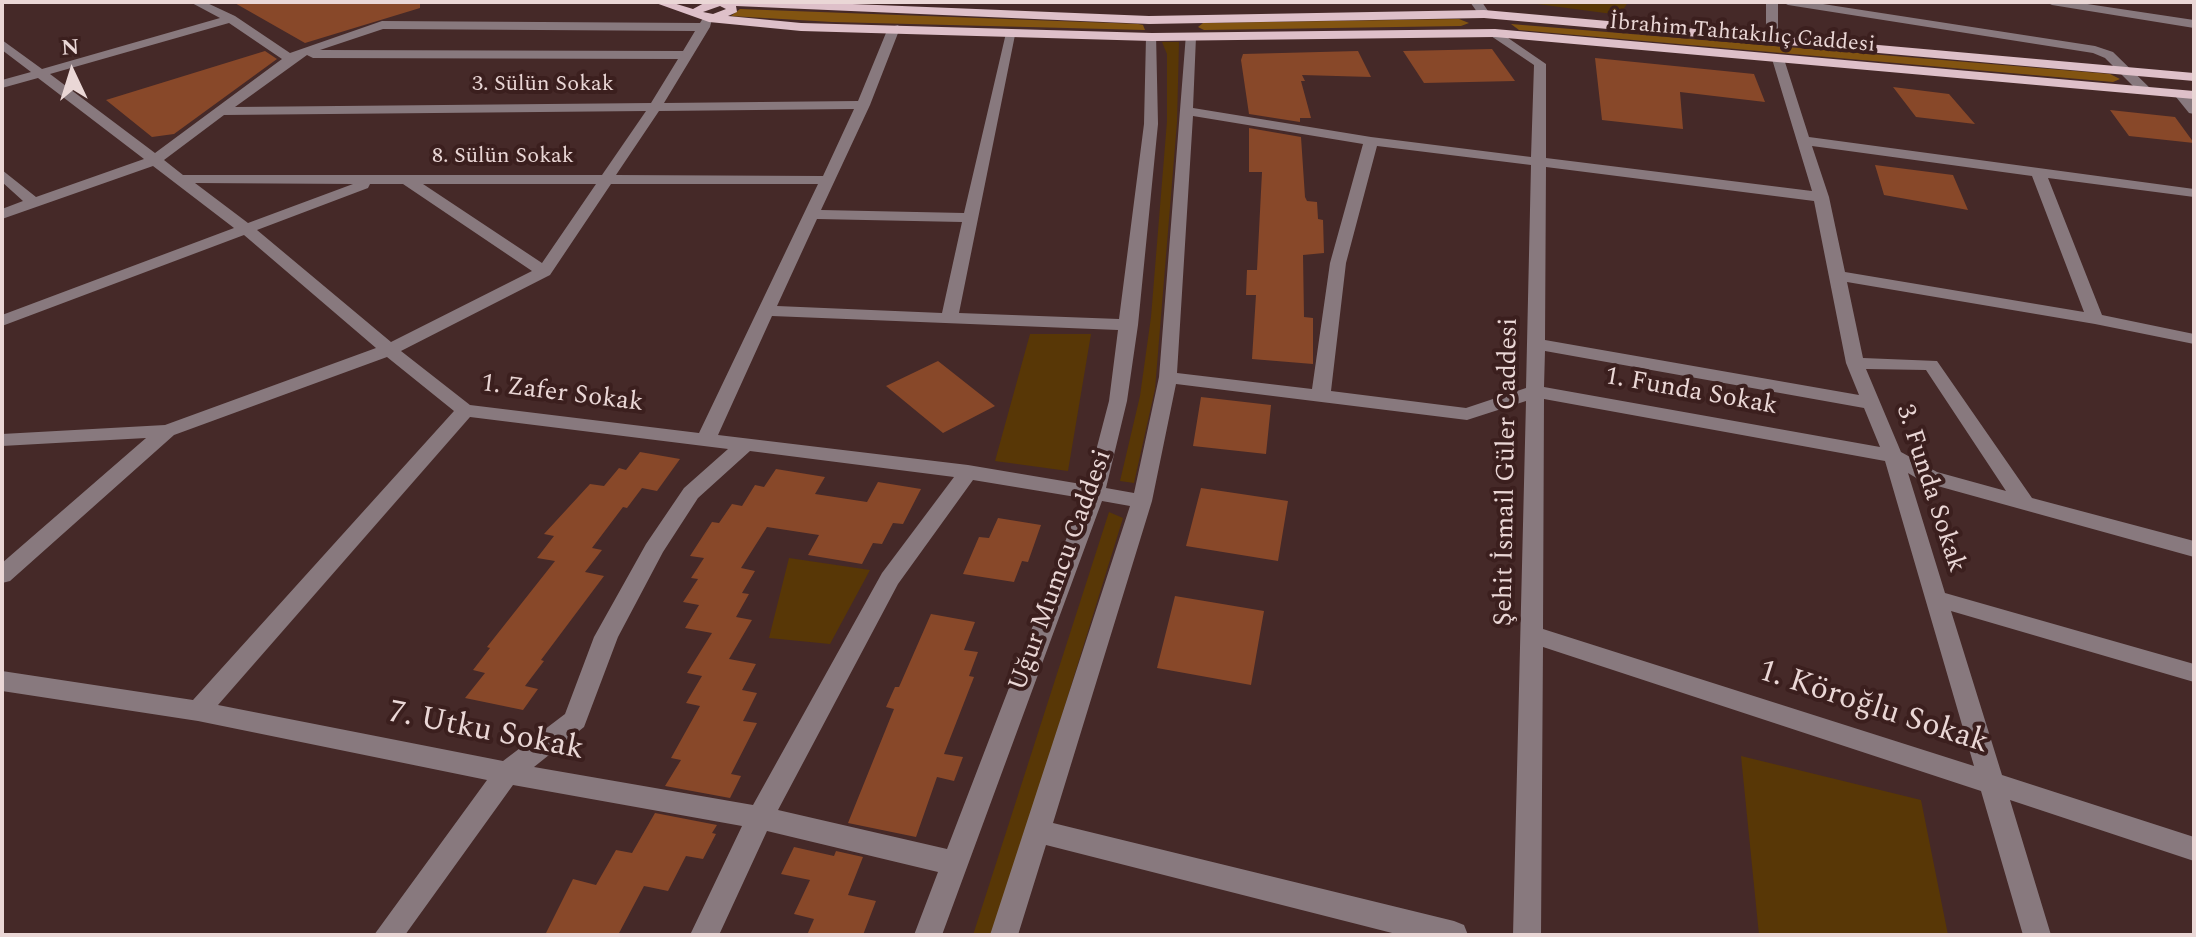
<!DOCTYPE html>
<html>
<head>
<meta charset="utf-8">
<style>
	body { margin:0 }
	#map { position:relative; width:2196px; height:937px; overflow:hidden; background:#452928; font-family:Spectral,serif }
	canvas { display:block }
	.frame { position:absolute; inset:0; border:4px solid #ead7d6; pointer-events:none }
	.north { position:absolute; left:32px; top:32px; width:80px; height:80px; -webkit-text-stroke:6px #3b1f1e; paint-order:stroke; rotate:356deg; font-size:22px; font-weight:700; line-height:32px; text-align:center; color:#ead7d6 }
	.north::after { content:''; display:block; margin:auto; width:28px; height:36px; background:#ead7d6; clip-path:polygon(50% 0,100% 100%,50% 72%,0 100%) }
</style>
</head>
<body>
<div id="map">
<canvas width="2196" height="937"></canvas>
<div class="frame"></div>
<div class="north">N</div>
</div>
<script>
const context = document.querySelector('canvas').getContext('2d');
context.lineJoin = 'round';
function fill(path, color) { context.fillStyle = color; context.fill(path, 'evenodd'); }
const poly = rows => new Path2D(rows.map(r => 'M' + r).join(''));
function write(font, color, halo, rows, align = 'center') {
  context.font = font + ' Spectral,serif'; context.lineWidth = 8; context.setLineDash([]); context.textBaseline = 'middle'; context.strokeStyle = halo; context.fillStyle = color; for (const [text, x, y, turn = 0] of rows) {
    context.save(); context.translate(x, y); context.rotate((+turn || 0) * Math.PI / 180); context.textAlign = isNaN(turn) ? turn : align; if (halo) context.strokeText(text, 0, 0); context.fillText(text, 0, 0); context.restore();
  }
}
fill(poly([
	[1522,2,1628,2,1620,15],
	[1162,42,1179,42,1177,122,1155,389,1134,483,1120,481,1140,396,1151,317,1167,121,1167,54],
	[1030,334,1091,334,1068,471,995,461],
	[1109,512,1123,518,994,935,973,935],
	[789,558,870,570,830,644,769,638],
	[1741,756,1921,800,1948,935,1759,935]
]), '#583706');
fill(poly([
	[740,9,1138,24,1143,25,1145,30,832,22,731,16],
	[1459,19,1469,23,1461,26,1204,30,1198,27,1203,23],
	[1511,24,2110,74,2120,79,2113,82,1519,30]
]), '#825411');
fill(poly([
	[233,2,420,2,420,8,305,43],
	[1492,49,1515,81,1424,83,1403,51],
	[265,51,277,59,174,134,152,137,106,100],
	[1358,51,1371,77,1302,75,1305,81,1301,81,1311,118,1300,118,1300,122,1249,114,1241,60,1243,54],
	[1595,58,1754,74,1765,102,1680,92,1683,129,1602,120],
	[1893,87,1949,94,1975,124,1916,117],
	[2110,110,2175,117,2194,143,2129,136],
	[1249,128,1301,137,1305,197,1307,201,1317,202,1318,219,1323,220,1324,253,1303,255,1304,317,1313,318,1313,364,1252,359,1256,295,1246,295,1247,270,1257,270,1262,172,1249,172],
	[1875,165,1953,175,1968,210,1884,195],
	[938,361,995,406,943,433,886,386],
	[1201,397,1271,405,1266,454,1193,446],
	[640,452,680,459,657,491,642,488,627,508,623,507,592,548,602,550,585,572,604,576,541,660,544,661,525,686,538,689,523,710,465,698,485,673,473,670,490,648,487,647,555,561,537,558,554,536,544,534,590,484,604,486,619,468,626,470],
	[776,469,825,477,815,494,867,502,878,482,921,489,903,524,893,523,882,544,873,543,862,564,808,555,819,535,767,527,741,568,755,571,742,593,749,594,736,617,752,620,729,659,756,664,742,690,757,693,743,721,757,723,731,774,741,776,730,798,665,786,681,760,671,758,700,706,686,703,702,676,687,673,712,633,685,628,699,605,683,602,698,579,691,578,704,558,690,556,712,522,719,523,732,504,742,506,755,485,764,487],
	[1201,488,1288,501,1278,561,1186,546],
	[998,518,1041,525,1028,562,1022,561,1014,582,963,574,979,537,989,538],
	[1175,596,1264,611,1251,685,1157,668],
	[931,614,975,622,964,650,978,652,969,676,974,677,944,754,963,757,954,781,937,777,916,837,848,823,894,709,886,707,895,687,899,687],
	[655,813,717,825,712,833,716,834,703,859,686,856,668,891,644,886,618,935,545,935,573,879,596,885,616,850,632,853],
	[794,847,834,856,836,851,863,857,848,895,876,901,863,935,807,935,814,919,794,914,810,880,781,874]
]), '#884829');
fill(poly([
	[190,2,205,2,235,16,290,53,382,21,700,23,705,15,713,15,710,27,664,103,858,101,888,28,898,25,900,28,870,105,821,210,964,213,1006,33,1016,30,959,313,1119,319,1144,124,1146,37,1156,34,1158,124,1138,325,1127,401,1106,488,1134,493,1159,377,1186,34,1196,37,1193,108,1371,137,1531,157,1534,65,1491,36,1491,30,1495,29,1546,64,1546,158,1812,191,1772,59,1778,55,1784,59,1809,137,2194,189,2194,197,2048,178,2102,315,2194,334,2194,344,2095,324,1847,282,1863,358,1937,361,2032,498,2194,541,2194,557,1923,482,1908,473,1945,593,2194,664,2194,682,1951,611,2002,775,2194,837,2194,861,2010,800,2051,935,2023,935,1981,791,1543,647,1541,935,1513,935,1526,401,1467,420,1176,384,1152,501,1053,823,1454,921,1464,925,1468,935,1400,935,1046,845,1018,935,990,935,1130,506,1102,501,942,935,914,935,938,872,767,831,719,935,690,935,742,826,513,785,405,935,374,935,487,780,198,721,2,691,2,671,193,700,454,411,387,357,174,435,10,581,2,583,2,563,146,438,2,446,2,434,165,425,376,348,244,235,2,326,2,315,234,228,153,166,2,219,2,209,23,201,2,182,2,170,36,197,144,159,38,78,2,88,2,80,31,72,2,50,2,40,42,69,220,18,190,2],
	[229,23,282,59,155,153,50,74,229,23],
	[383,29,695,31,683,51,320,50,383,29],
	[307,55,313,58,678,59,651,103,235,107,307,55],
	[854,109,823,176,616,175,659,111,854,109],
	[646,111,602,175,183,175,164,160,224,115,646,111],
	[1193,116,1363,144,1330,263,1312,389,1177,373,1193,116],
	[1377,146,1531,165,1526,388,1466,408,1331,391,1346,263,1377,146],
	[1812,146,2032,176,2084,312,1845,272,1829,197,1812,146],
	[1546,167,1814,201,1846,363,1859,395,1545,340,1546,167],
	[195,183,353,184,248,223,195,183],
	[370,184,403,184,532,271,391,342,257,230,368,188,370,184],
	[423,184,596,184,542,263,423,184],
	[611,184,818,184,699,433,470,405,401,351,550,275,611,184],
	[817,219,962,222,942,313,777,306,817,219],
	[772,316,1118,330,1109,401,1087,485,968,465,718,435,772,316],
	[1545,351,1864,408,1880,447,1544,387,1545,351],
	[1866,369,1926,370,2006,491,1937,472,1901,452,1866,369],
	[1544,399,1885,461,1974,766,1543,629,1544,399],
	[470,417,728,449,684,488,646,544,594,637,565,714,503,761,218,705,470,417],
	[750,451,954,477,882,573,753,805,534,767,584,727,618,637,663,552,698,498,750,451],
	[973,480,1082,498,947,849,778,810,898,584,973,480],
	[1470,2,1482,2,1490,14,1488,16,1480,16,1470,2],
	[1766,2,1778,2,1778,40,1772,44,1766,40,1766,2],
	[1782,2,1810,2,2095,46,2113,52,2153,91,2141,94,2105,58,2093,53,1788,5,1782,2],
	[2046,2,2074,2,2194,20,2194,28,2052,5,2046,2],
	[2176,91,2186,91,2194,101,2194,114,2189,113,2176,97,2176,91]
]), '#88797e');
fill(poly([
	[653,2,670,2,693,9,706,2,803,2,1149,16,1484,10,2194,73,2194,81,1484,18,1149,24,736,6,737,12,728,16,801,23,1152,33,1495,29,2194,91,2194,99,1495,37,1152,41,801,31,709,22,653,2],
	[720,6,726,9,713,14,703,12,720,6]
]), '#dec0c9');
write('22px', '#ead7d6', '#3b1f1e', [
	["İbrahim Tahtakılıç Caddesi",1742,35,5],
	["3. Sülün Sokak",543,86],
	["8. Sülün Sokak",503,158]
]);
write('26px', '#ead7d6', '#3b1f1e', [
	["1. Funda Sokak",1691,393,10],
	["1. Zafer Sokak",562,395,7],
	["Şehit İsmail Güler Caddesi",1508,472,-89],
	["3. Funda Sokak",1929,489,72],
	["Uğur Mumcu Caddesi",1062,571,-70]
]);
write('32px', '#ead7d6', '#3b1f1e', [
	["1. Köroğlu Sokak",1873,709,18],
	["7. Utku Sokak",486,733,11]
]);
</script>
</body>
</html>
